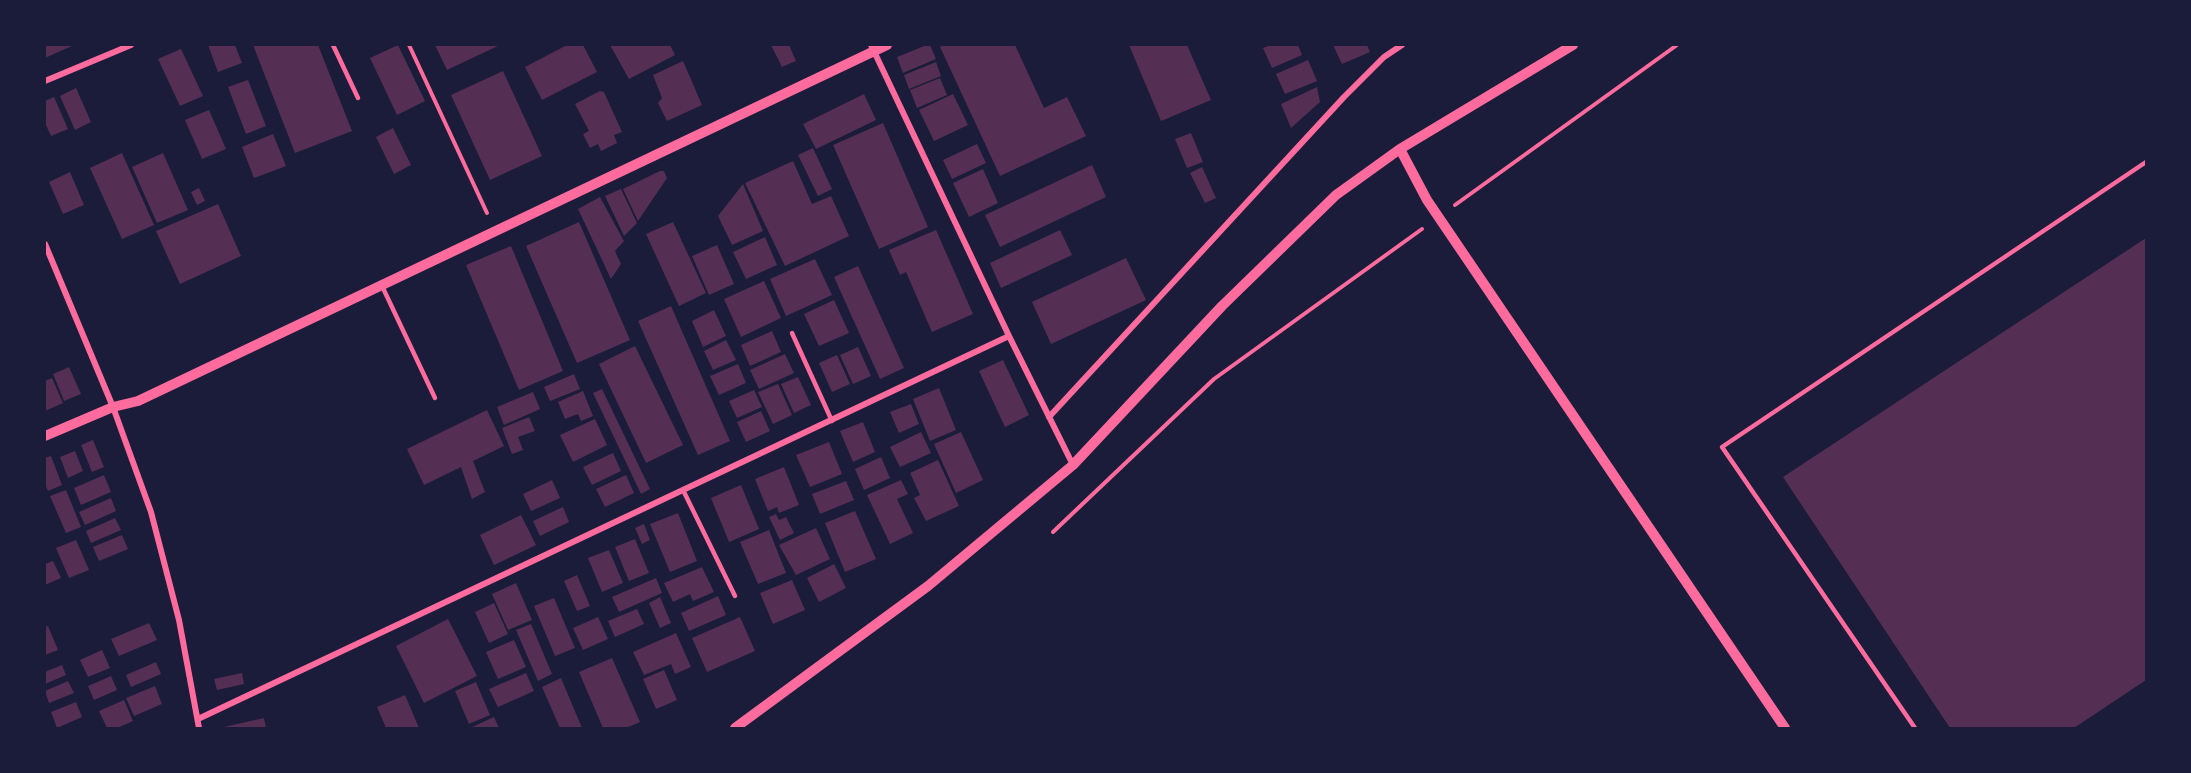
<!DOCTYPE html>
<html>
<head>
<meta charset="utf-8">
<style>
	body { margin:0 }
	#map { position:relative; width:2191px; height:773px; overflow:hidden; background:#1b1b3a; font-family:"Source Serif 4",serif }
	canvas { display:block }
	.frame { position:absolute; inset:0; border:46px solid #1b1b3a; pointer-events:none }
</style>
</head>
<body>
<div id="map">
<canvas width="2191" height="773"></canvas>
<div class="frame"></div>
</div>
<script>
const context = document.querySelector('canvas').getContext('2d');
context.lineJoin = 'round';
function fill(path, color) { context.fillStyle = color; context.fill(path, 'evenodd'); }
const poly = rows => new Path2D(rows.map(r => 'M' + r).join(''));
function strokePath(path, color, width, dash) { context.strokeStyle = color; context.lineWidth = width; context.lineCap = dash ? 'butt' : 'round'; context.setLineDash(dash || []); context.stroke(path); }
fill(poly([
	[45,45,74,45,45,58],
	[208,45,235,45,242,63,218,72],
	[253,45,318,45,352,131,295,153],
	[398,45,425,101,397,115,370,58],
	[435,45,500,45,447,70],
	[567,45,583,45,597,72,542,100,525,67],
	[610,45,670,45,675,55,629,79],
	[771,45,789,45,796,61,782,67],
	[927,45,930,45,936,59,903,73,897,57],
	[944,45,1015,45,1044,108,1067,97,1086,136,1000,176,940,47],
	[1129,45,1187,45,1211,100,1161,121],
	[1271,45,1298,45,1302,55,1272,68,1263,48],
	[1333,45,1367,45,1370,52,1342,64],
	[181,49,203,96,180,106,158,59],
	[1308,60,1317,81,1285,94,1276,74],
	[683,61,702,105,667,121,658,103,662,98,653,75],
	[936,62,941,76,909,89,904,75],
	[503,71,542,156,490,180,451,95],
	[940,78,947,95,917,108,910,90],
	[248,80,266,126,246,134,228,87],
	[1317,87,1320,102,1291,128,1281,104],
	[76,88,91,122,75,130,60,96],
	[600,91,604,92,622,132,614,135,617,143,601,151,598,144,590,148,583,134,589,131,575,104],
	[864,94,876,120,816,149,803,124],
	[953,94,968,125,934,141,919,110],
	[54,97,68,129,51,136,45,123,45,101],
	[209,110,226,149,202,159,185,120],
	[883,123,928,227,879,249,833,145],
	[393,128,411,165,394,174,376,137],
	[1191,133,1203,162,1187,168,1175,139],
	[273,134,286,166,254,178,242,147],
	[977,144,986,163,952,179,943,160],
	[813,148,832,189,818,196,798,155],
	[122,153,154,225,122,239,90,168],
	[163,153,188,210,157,223,132,167],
	[793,161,812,204,831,196,849,236,785,266,745,183],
	[1092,165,1106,197,1000,247,985,215],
	[1202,167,1216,198,1205,203,1190,173],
	[983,169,998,203,969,217,953,183],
	[660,171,664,171,667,178,638,221,623,189],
	[70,172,84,205,63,214,49,182],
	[743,184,763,231,732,245,718,216],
	[199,188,205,201,197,205,191,192],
	[621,189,637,223,624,236,605,196],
	[600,197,624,241,615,251,621,264,611,279,578,209],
	[218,204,241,256,180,284,156,231],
	[579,222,630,340,577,363,526,246],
	[673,222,706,293,679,306,646,234],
	[936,230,973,314,932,332,906,272,900,275,889,250],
	[1060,230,1072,255,1001,288,990,263],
	[765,237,777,265,746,279,733,252],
	[2146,238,2146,680,2074,728,1950,728,1783,477],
	[717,245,734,284,709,295,692,256],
	[511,246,563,371,519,390,466,265],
	[1126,258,1146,300,1051,344,1032,302],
	[815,259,832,295,786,316,770,279],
	[858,266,904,368,880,379,834,277],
	[764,281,781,318,741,337,724,299],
	[834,300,849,333,819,346,804,314],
	[671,306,730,441,698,455,638,321],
	[714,310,726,336,703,347,692,321],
	[772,331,781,352,750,366,741,345],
	[726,340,736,360,713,370,704,351],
	[635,346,683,445,646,463,599,364],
	[858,347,871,376,853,384,840,355],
	[785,354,794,373,759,389,750,370],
	[837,355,850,384,832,392,819,363],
	[1003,360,1029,415,1005,427,979,371],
	[738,364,746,383,719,395,710,376],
	[69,367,81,394,64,401,53,374],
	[574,374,580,389,550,401,544,387],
	[798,377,811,405,794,413,781,384],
	[52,378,63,403,45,411,45,381],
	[778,384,792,415,773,424,758,392],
	[939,388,956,430,930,441,913,399],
	[602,389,650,489,641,494,593,393],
	[754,390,762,407,737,418,729,401],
	[583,391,593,416,581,421,578,414,565,419,558,402],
	[533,392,540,409,504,425,497,407],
	[911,404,919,424,899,433,890,412],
	[487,410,504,446,473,461,485,492,472,499,461,467,424,485,407,449],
	[761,411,770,431,746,442,737,422],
	[529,417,535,431,518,437,523,450,512,454,502,428],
	[595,419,607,445,573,462,560,435],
	[863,422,875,452,853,462,840,431],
	[921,432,931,453,900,467,890,447],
	[961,432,983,480,956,493,934,444],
	[93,440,104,467,92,472,81,445],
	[829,442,842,474,810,487,796,455],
	[75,451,83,471,68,478,60,457],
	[613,453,621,471,592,485,583,467],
	[51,456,62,485,48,491,45,484,45,458],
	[881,457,890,478,864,490,855,469],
	[938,460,959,506,926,521,914,498,920,495,910,473],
	[784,467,799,505,779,513,777,507,768,511,755,479],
	[104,475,111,492,81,505,74,488],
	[626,475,634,493,605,507,596,489],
	[552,480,560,498,531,511,523,494],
	[901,480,908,494,897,499,913,533,890,544,867,495],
	[846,481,854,500,820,514,812,494],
	[741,485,759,529,729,542,711,498],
	[66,490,81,527,66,533,50,496],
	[111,498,116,511,85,525,79,512],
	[563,507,569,522,540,536,533,521],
	[855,511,876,559,845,572,825,523],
	[678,513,697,561,670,572,650,524],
	[776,514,779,520,786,517,794,533,780,540,769,517],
	[521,515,536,545,494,565,480,535],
	[115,518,121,530,91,543,86,531],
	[644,524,650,540,642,544,635,528],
	[816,528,830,559,796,575,779,545],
	[769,530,786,573,758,584,740,542],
	[122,535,128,549,99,561,93,547],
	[635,539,649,573,629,581,615,547],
	[76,540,89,570,69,578,56,548],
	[609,550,623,583,602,592,588,558],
	[53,561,61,578,45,585,45,564],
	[834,564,846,588,819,602,807,578],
	[702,567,714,592,693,601,690,594,673,602,664,583],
	[577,575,590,606,577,611,564,581],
	[656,578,662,593,619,612,612,597],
	[792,580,805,610,773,624,760,593],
	[516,583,532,620,508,630,492,594],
	[718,596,726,615,689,631,681,613],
	[660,597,671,623,660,628,649,603],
	[554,598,575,648,555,656,534,606],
	[494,603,508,634,489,643,475,612],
	[637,609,644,624,615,637,608,621],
	[598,617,608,639,583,650,573,628],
	[740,617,755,651,707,672,692,638],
	[448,619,477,676,424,703,396,646],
	[149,623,157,640,119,656,111,639],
	[531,624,552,674,538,681,516,630],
	[48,626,58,650,45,655,45,627],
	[676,633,691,667,675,674,671,664,644,675,633,652],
	[514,640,526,667,498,679,486,652],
	[102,650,110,668,88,677,80,660],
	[612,658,640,722,626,728,603,728,579,672],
	[156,662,161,674,131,687,126,675],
	[62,665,66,675,45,684,45,672],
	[664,670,677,700,656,709,643,679],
	[242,673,244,684,217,690,214,679],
	[526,673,534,691,498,707,489,689],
	[111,676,117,690,94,700,88,686],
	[561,678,582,728,560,728,542,687],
	[68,681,74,693,49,703,45,691],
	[476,682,490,715,469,724,455,691],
	[155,686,162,704,134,716,126,698],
	[405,695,419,728,386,728,377,707],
	[124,700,133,721,117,728,107,728,99,711],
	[76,702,82,717,57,728,51,712],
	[494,717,499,728,470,728],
	[264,718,266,728,224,728,224,727]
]), '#542f53');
strokePath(poly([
	[409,45,487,213],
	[1455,205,1677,45],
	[1053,532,1214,379,1422,229]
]), '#ff6b9d', 4);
strokePath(poly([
	[333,45,358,98],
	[382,286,435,398],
	[792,333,832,421],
	[684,492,735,596],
	[1915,728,1722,447,2146,162]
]), '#ff6b9d', 4.5);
strokePath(poly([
	[871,45,1009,336,1073,465],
	[45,81,131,45],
	[45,244,113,407,151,512,179,620,199,728],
	[1049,417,1344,97,1384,57,1402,45],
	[198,719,1009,336]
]), '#ff6b9d', 6);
strokePath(poly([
	[1400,149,1427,200,1785,728],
	[45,436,113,407,138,401,887,45],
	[735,728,928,586,1073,465,1222,306,1336,195,1400,149,1573,45]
]), '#ff6b9d', 10);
</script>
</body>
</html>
